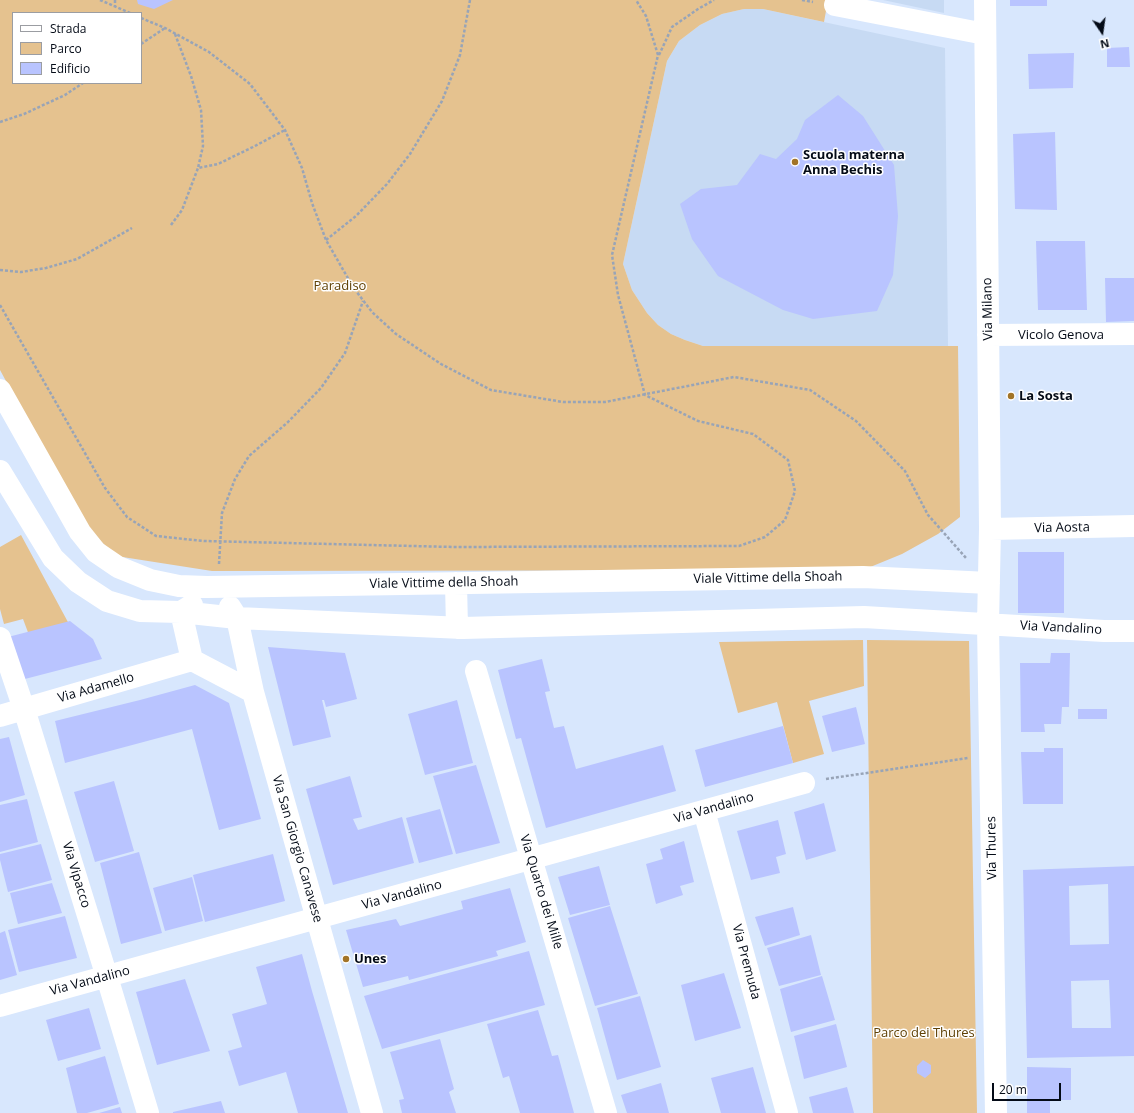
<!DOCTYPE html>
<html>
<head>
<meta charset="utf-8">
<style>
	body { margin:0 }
	#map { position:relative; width:1134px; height:1113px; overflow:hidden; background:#d8e7fd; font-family:"Open Sans",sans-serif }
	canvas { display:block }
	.legend { position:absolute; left:12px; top:12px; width:130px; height:72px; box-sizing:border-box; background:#fff; border:1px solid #9b9da2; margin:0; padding:5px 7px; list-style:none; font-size:12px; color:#040b17 }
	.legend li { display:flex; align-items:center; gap:8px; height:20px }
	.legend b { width:20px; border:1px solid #9b9da2 }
	.north { position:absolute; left:1082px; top:12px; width:40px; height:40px; -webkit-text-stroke:3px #fff; paint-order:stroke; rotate:167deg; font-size:11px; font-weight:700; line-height:16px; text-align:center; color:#040b17 }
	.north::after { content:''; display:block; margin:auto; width:14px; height:18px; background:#040b17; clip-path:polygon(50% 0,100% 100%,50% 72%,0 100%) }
	.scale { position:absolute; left:992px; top:1083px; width:69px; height:18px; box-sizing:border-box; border:2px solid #040b17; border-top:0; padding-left:5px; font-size:12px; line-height:14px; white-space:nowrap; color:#040b17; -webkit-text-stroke:3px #fff; paint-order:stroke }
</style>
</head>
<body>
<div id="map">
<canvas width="1134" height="1113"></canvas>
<ul class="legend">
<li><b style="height:5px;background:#fff"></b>Strada</li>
<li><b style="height:11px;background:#e5c28f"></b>Parco</li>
<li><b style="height:11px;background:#b9c4ff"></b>Edificio</li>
</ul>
<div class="north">N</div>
<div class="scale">20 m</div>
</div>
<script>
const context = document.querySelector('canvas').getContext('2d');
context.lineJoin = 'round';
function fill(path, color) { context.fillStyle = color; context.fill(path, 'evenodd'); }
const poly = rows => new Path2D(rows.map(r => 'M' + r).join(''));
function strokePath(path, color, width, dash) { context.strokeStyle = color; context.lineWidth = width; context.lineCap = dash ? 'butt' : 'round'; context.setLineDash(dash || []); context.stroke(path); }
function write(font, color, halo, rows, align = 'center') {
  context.font = font + ' "Open Sans",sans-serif'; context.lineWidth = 3; context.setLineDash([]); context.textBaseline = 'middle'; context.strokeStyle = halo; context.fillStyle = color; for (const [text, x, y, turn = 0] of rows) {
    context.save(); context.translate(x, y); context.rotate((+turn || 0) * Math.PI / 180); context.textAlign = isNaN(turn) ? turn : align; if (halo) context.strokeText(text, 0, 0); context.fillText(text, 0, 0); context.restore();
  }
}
fill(poly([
	[883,0,944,0,944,13],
	[744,9,763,9,945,48,948,346,703,346,685,340,671,334,658,325,647,313,632,290,623,264,667,61,679,41,700,25,722,14]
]), '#c7daf3');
fill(poly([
	[0,0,828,0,824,22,763,9,744,9,722,14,700,25,679,41,667,61,623,264,632,290,647,313,658,325,671,334,685,340,703,346,958,346,960,517,938,534,902,554,863,570,212,571,116,556,84,525,0,370],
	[13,13,141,13,141,83,13,83],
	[21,535,69,624,29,635,23,619,4,624,0,609,0,547],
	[863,640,864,686,809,701,824,754,793,763,777,702,738,713,719,642],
	[867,640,969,641,977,1113,873,1113]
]), '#e5c28f');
fill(poly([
	[137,0,173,0,154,9,138,4],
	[1010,0,1047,0,1047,6,1010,6],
	[1129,47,1130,67,1107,67,1107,48],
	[1074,53,1073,88,1029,89,1028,54],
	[838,95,863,116,894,165,898,216,893,275,877,311,813,319,783,310,718,276,692,239,680,204,701,189,737,185,760,154,776,159,797,139,805,120],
	[1055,132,1057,210,1015,209,1013,134],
	[1036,241,1085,241,1087,310,1038,310],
	[1105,278,1134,278,1134,321,1106,322],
	[1018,552,1064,552,1064,613,1018,613],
	[70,621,93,639,102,659,21,680,8,637],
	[268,647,345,653,357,699,326,707,324,700,322,700,331,737,293,746],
	[1051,653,1070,653,1069,707,1062,707,1061,724,1044,724,1045,732,1021,732,1020,663,1050,663],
	[542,659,550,691,545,692,554,728,564,726,576,769,663,745,676,791,546,828,521,738,516,739,498,670],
	[195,685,229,703,261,819,219,830,192,729,65,763,55,721,140,700],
	[457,700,473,763,425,775,408,714],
	[856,707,865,744,832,752,822,716],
	[1078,709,1107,709,1107,719,1078,719],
	[783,726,793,763,705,787,695,750],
	[9,737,25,795,0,802,0,739],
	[1044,748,1063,748,1063,804,1023,804,1021,752,1044,752],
	[476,765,500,843,456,854,433,776],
	[350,776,362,817,353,819,358,830,402,817,414,863,333,885,306,789],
	[114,781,134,851,95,862,74,792],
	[27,799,38,842,0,852,0,805],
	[824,803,836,851,806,860,794,812],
	[440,809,453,854,419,863,406,818],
	[778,820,786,854,776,857,780,873,751,880,737,831],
	[684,841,694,882,680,886,683,895,656,904,646,864,663,859,660,849],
	[41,844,52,880,8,892,0,860,0,854],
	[139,852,162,933,121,944,100,863],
	[273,854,285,901,205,922,193,875],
	[599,866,610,905,570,915,558,877],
	[1134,866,1134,1056,1027,1058,1023,870],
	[1108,884,1109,944,1070,945,1069,886],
	[1109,980,1111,1028,1072,1028,1071,981],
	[192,877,203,921,165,931,153,888],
	[52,883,62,913,18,924,10,893],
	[510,888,526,942,496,951,498,956,409,980,408,976,363,987,346,930,396,919,400,926,463,909,461,901],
	[610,906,638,994,595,1006,568,918],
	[793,907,800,935,765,946,755,917],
	[65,916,77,958,19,972,8,930],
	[5,931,17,975,0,980,0,933],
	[811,935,821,975,779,986,767,948],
	[529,951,545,1005,382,1049,364,996],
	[302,954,312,991,348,1113,298,1113,286,1072,239,1086,228,1051,242,1047,232,1014,267,1004,256,967],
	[724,973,741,1028,695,1041,681,985],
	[822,976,835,1020,791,1032,780,989],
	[185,979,210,1051,157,1065,136,992],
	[640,996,661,1067,617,1080,597,1008],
	[89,1008,101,1049,58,1061,46,1020],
	[538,1010,552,1056,558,1055,574,1113,520,1113,509,1076,503,1078,487,1024],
	[836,1024,847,1067,804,1079,794,1036],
	[440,1039,454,1089,449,1092,456,1113,402,1113,399,1100,404,1099,390,1052],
	[105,1056,119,1104,87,1113,77,1113,66,1068],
	[923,1060,931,1065,931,1073,925,1078,917,1073,917,1066],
	[753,1067,766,1113,721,1113,711,1078],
	[1027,1067,1071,1068,1071,1100,1050,1100,1050,1113,1027,1113],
	[661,1083,669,1113,627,1113,621,1095],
	[847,1087,854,1113,813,1113,809,1097],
	[221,1101,225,1113,173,1113,173,1112],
	[120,1107,122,1113,99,1113]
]), '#b9c4ff');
strokePath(poly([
	[100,0,130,13],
	[115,0,115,6],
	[802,0,813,2],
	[141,18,165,28,209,52,250,84,285,130,302,168,312,203,326,240,353,287,372,312,396,334,441,364,491,390,563,402,605,402,734,377,810,390,856,421,905,471,928,515,966,558],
	[175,34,191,76,201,110,203,146,198,168],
	[141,44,165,28],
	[659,55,672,27,698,9,714,0],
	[0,122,24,114,65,95,83,83],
	[171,225,182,210,198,168,218,164,253,147,285,130],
	[326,240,356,216,387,184,410,154,442,101,460,55,470,0],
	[0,270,21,272,46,268,77,259,132,228],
	[0,305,105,488,127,517,156,536,204,541,454,547,739,546,765,537,785,520,795,491,788,460,753,434,698,421,645,395,618,295,612,255,658,55,646,16,636,0],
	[219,564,222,513,235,479,249,456,288,422,321,388,345,353,363,301],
	[826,779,968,758]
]), '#98a4b7', 2.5, [3, 2]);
strokePath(poly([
	[985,0,990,529,988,624,996,1113],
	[835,5,985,34],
	[988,335,1134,334],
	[0,390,80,532,96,552,118,567,150,580,179,586,207,587,863,577,989,583],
	[0,471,53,558,78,582,107,601,140,611,181,612,237,618,463,628,864,617,1104,631,1134,631],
	[990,529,1134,526],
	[456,583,457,628],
	[192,605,181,612,192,660],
	[230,607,237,618,253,692,317,919,372,1113],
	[0,638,24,709,107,977,148,1113],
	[476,671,606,1113],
	[0,716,192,660,253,692],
	[704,811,787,1113],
	[0,1006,804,783]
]), '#fff', 22);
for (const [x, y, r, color] of [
	[795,162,4,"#a27427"],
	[1011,396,4,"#a27427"],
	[346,959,4,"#a27427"]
]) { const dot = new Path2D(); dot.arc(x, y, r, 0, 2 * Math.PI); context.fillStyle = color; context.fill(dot); strokePath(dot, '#fff', 1.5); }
write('bold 13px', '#040b17', '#fff', [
	["Scuola materna",803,155],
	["Anna Bechis",803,170],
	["La Sosta",1019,396],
	["Unes",354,959]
], 'left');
write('13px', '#604105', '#fff', [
	["Paradiso",340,286],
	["Parco dei Thures",924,1033]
]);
write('13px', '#040b17', '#fff', [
	["Via Milano",988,309,-91],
	["Vicolo Genova",1061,335],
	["Via Aosta",1062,528,-1],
	["Viale Vittime della Shoah",768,578,-1],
	["Viale Vittime della Shoah",444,583,-1],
	["Via Vandalino",1061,628,3],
	["Via Adamello",96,688,-16],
	["Via Vandalino",714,808,-16],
	["Via Thures",992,848,-91],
	["Via San Giorgio Canavese",297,849,74],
	["Via Vipacco",76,875,73],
	["Via Quarto dei Mille",541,892,73],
	["Via Vandalino",402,895,-15],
	["Via Premuda",746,962,75],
	["Via Vandalino",90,981,-15]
]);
</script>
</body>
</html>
